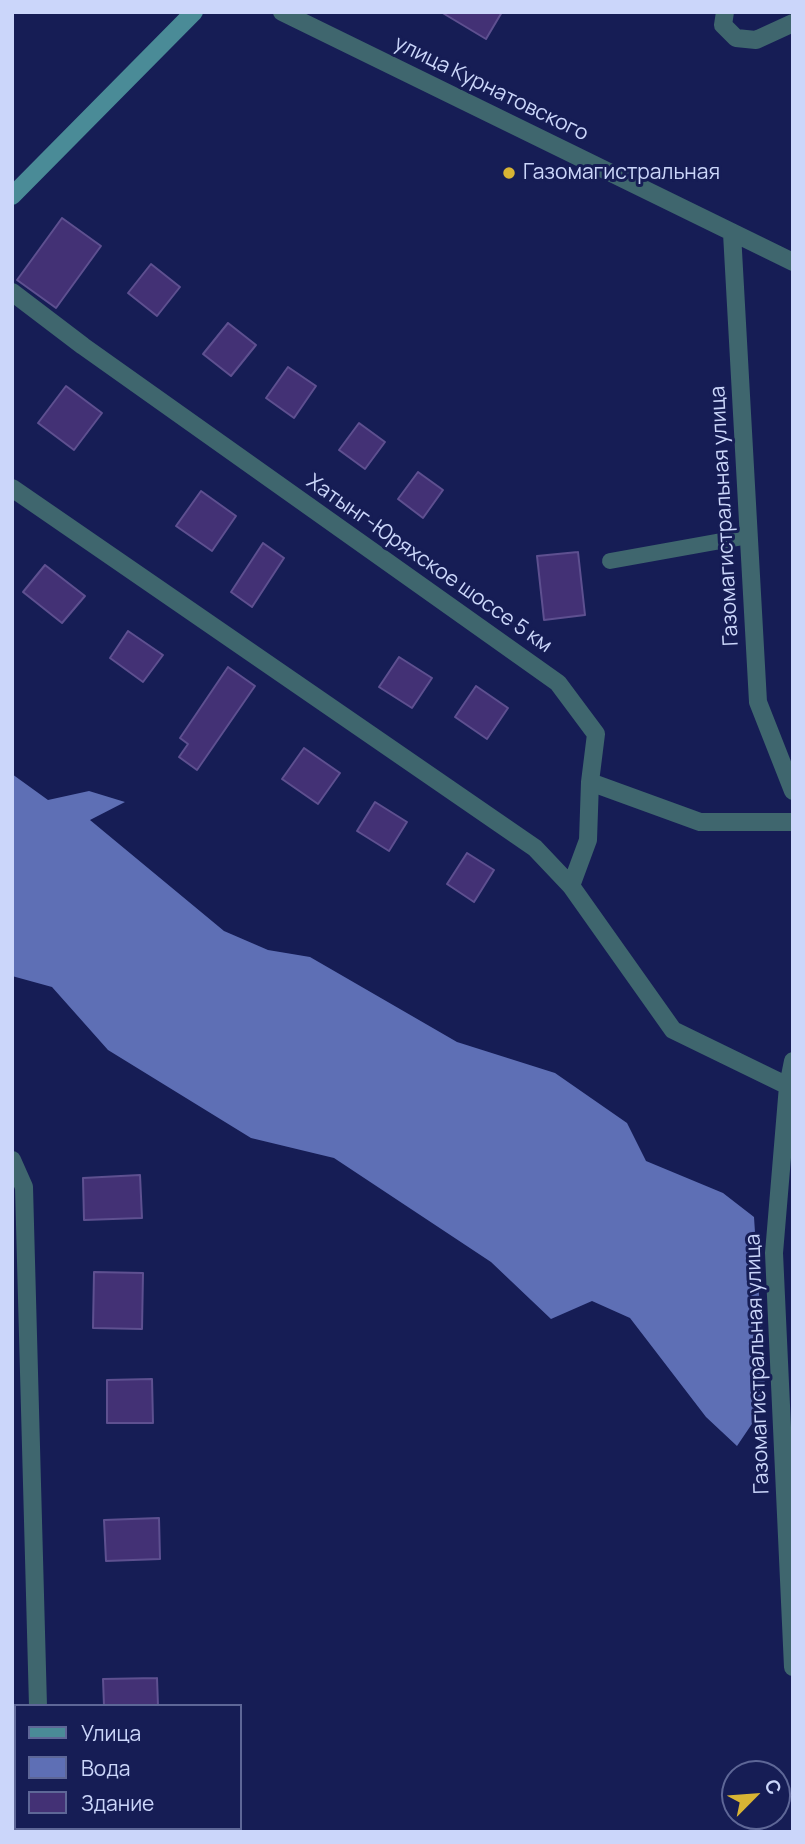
<!DOCTYPE html>
<html>
<head>
<meta charset="utf-8">
<style>
	body { margin:0 }
	#map { position:relative; width:805px; height:1844px; overflow:hidden; background:#161d55; font-family:Manrope,sans-serif }
	canvas { display:block }
	.frame { position:absolute; inset:0; border:14px solid #cbd6fa; pointer-events:none }
	.legend { position:absolute; left:14px; top:1704px; width:228px; height:126px; box-sizing:border-box; background:#161d55; border:2px solid #5e6797; margin:0; padding:9px 12px; list-style:none; font-size:21px; color:#cbd6fa }
	.legend li { display:flex; align-items:center; gap:14px; height:35px }
	.legend b { width:35px; border:2px solid #5e6797 }
	.north { position:absolute; left:721px; top:1760px; width:70px; height:70px; box-sizing:border-box; background:#161d55; border:2px solid #5e6797; border-radius:50%; rotate:65deg; font-size:19px; font-weight:700; line-height:28px; text-align:center; color:#cbd6fa }
	.north::after { content:''; display:block; margin:auto; width:24px; height:32px; background:#d8b434; clip-path:polygon(50% 0,100% 100%,50% 72%,0 100%) }
</style>
</head>
<body>
<div id="map">
<canvas width="805" height="1844"></canvas>
<div class="frame"></div>
<ul class="legend">
<li><b style="height:9px;background:#4a8b97"></b>Улица</li>
<li><b style="height:19px;background:#5e6fb5"></b>Вода</li>
<li><b style="height:19px;background:#433175"></b>Здание</li>
</ul>
<div class="north">С</div>
</div>
<script>
const context = document.querySelector('canvas').getContext('2d');
context.lineJoin = 'round';
function fill(path, color) { context.fillStyle = color; context.fill(path, 'evenodd'); }
const poly = rows => new Path2D(rows.map(r => 'M' + r).join(''));
function strokePath(path, color, width, dash) { context.strokeStyle = color; context.lineWidth = width; context.lineCap = dash ? 'butt' : 'round'; context.setLineDash(dash || []); context.stroke(path); }
function write(font, color, halo, rows, align = 'center') {
  context.font = font + ' Manrope,sans-serif'; context.lineWidth = 6; context.setLineDash([]); context.textBaseline = 'middle'; context.strokeStyle = halo; context.fillStyle = color; for (const [text, x, y, turn = 0] of rows) {
    context.save(); context.translate(x, y); context.rotate((+turn || 0) * Math.PI / 180); context.textAlign = isNaN(turn) ? turn : align; if (halo) context.strokeText(text, 0, 0); context.fillText(text, 0, 0); context.restore();
  }
}
fill(poly([
	[12,774,48,800,89,791,125,802,90,820,224,931,268,950,310,957,457,1042,555,1073,627,1123,646,1161,723,1193,754,1217,766,1403,737,1446,706,1417,630,1318,592,1301,551,1319,491,1262,334,1158,251,1138,108,1050,52,987,12,976]
]), '#5e6fb5');
const building = poly([
	[441,12,502,12,486,39,441,12],
	[62,218,101,246,56,308,17,280,62,218],
	[151,264,180,287,157,316,128,293,151,264],
	[228,323,256,345,231,376,203,354,228,323],
	[288,367,316,386,294,418,266,398,288,367],
	[66,386,102,413,74,450,38,423,66,386],
	[359,423,385,442,365,469,339,450,359,423],
	[418,472,443,490,423,518,398,499,418,472],
	[201,491,236,516,212,551,176,526,201,491],
	[263,543,284,558,252,607,231,592,263,543],
	[578,552,585,615,544,620,537,556,578,552],
	[45,565,85,596,62,623,23,592,45,565],
	[128,631,163,655,143,682,110,658,128,631],
	[399,657,432,678,412,708,379,687,399,657],
	[228,667,255,686,197,770,179,757,188,744,180,738,228,667],
	[476,686,508,708,487,739,455,717,476,686],
	[304,748,340,773,318,804,282,779,304,748],
	[375,802,407,822,389,851,357,831,375,802],
	[467,853,494,870,474,902,447,884,467,853],
	[140,1175,142,1218,84,1220,83,1178,140,1175],
	[94,1272,143,1273,142,1329,93,1328,94,1272],
	[152,1379,153,1423,107,1423,107,1380,152,1379],
	[159,1518,160,1559,106,1561,104,1520,159,1518],
	[157,1678,158,1706,104,1706,103,1679,157,1678]
]);
fill(building, '#433175');
strokePath(building, '#5e5090', 2);
strokePath(poly([
	[610,561,749,536]
]), '#3f666e', 16);
strokePath(poly([
	[282,12,793,262],
	[725,12,723,25,736,38,756,40,793,23],
	[732,233,758,702,793,791],
	[12,292,83,346,558,683,596,734,590,782,700,822,793,822],
	[12,488,535,848,571,886,673,1030,788,1086],
	[571,886,588,840,590,782],
	[793,1061,788,1086,774,1253,793,1667],
	[12,1160,24,1187,38,1706],
	[41,1828,41,1832]
]), '#3f666e', 18);
strokePath(poly([
	[12,196,194,12]
]), '#4a8b97', 18);
for (const [x, y, r, color] of [
	[509,173,7,"#d8b434"]
]) { const dot = new Path2D(); dot.arc(x, y, r, 0, 2 * Math.PI); context.fillStyle = color; context.fill(dot); strokePath(dot, '#161d55', 2.5); }
write('21px', '#cbd6fa', '#161d55', [
	["улица Курнатовского",491,89,26],
	["Газомагистральная улица",725,516,-93],
	["Хатынг-Юряхское шоссе 5 км",429,564,35],
	["Газомагистральная улица",758,1364,-92]
]);
write('21px', '#cbd6fa', '#161d55', [
	["Газомагистральная",523,173]
], 'left');
</script>
</body>
</html>
